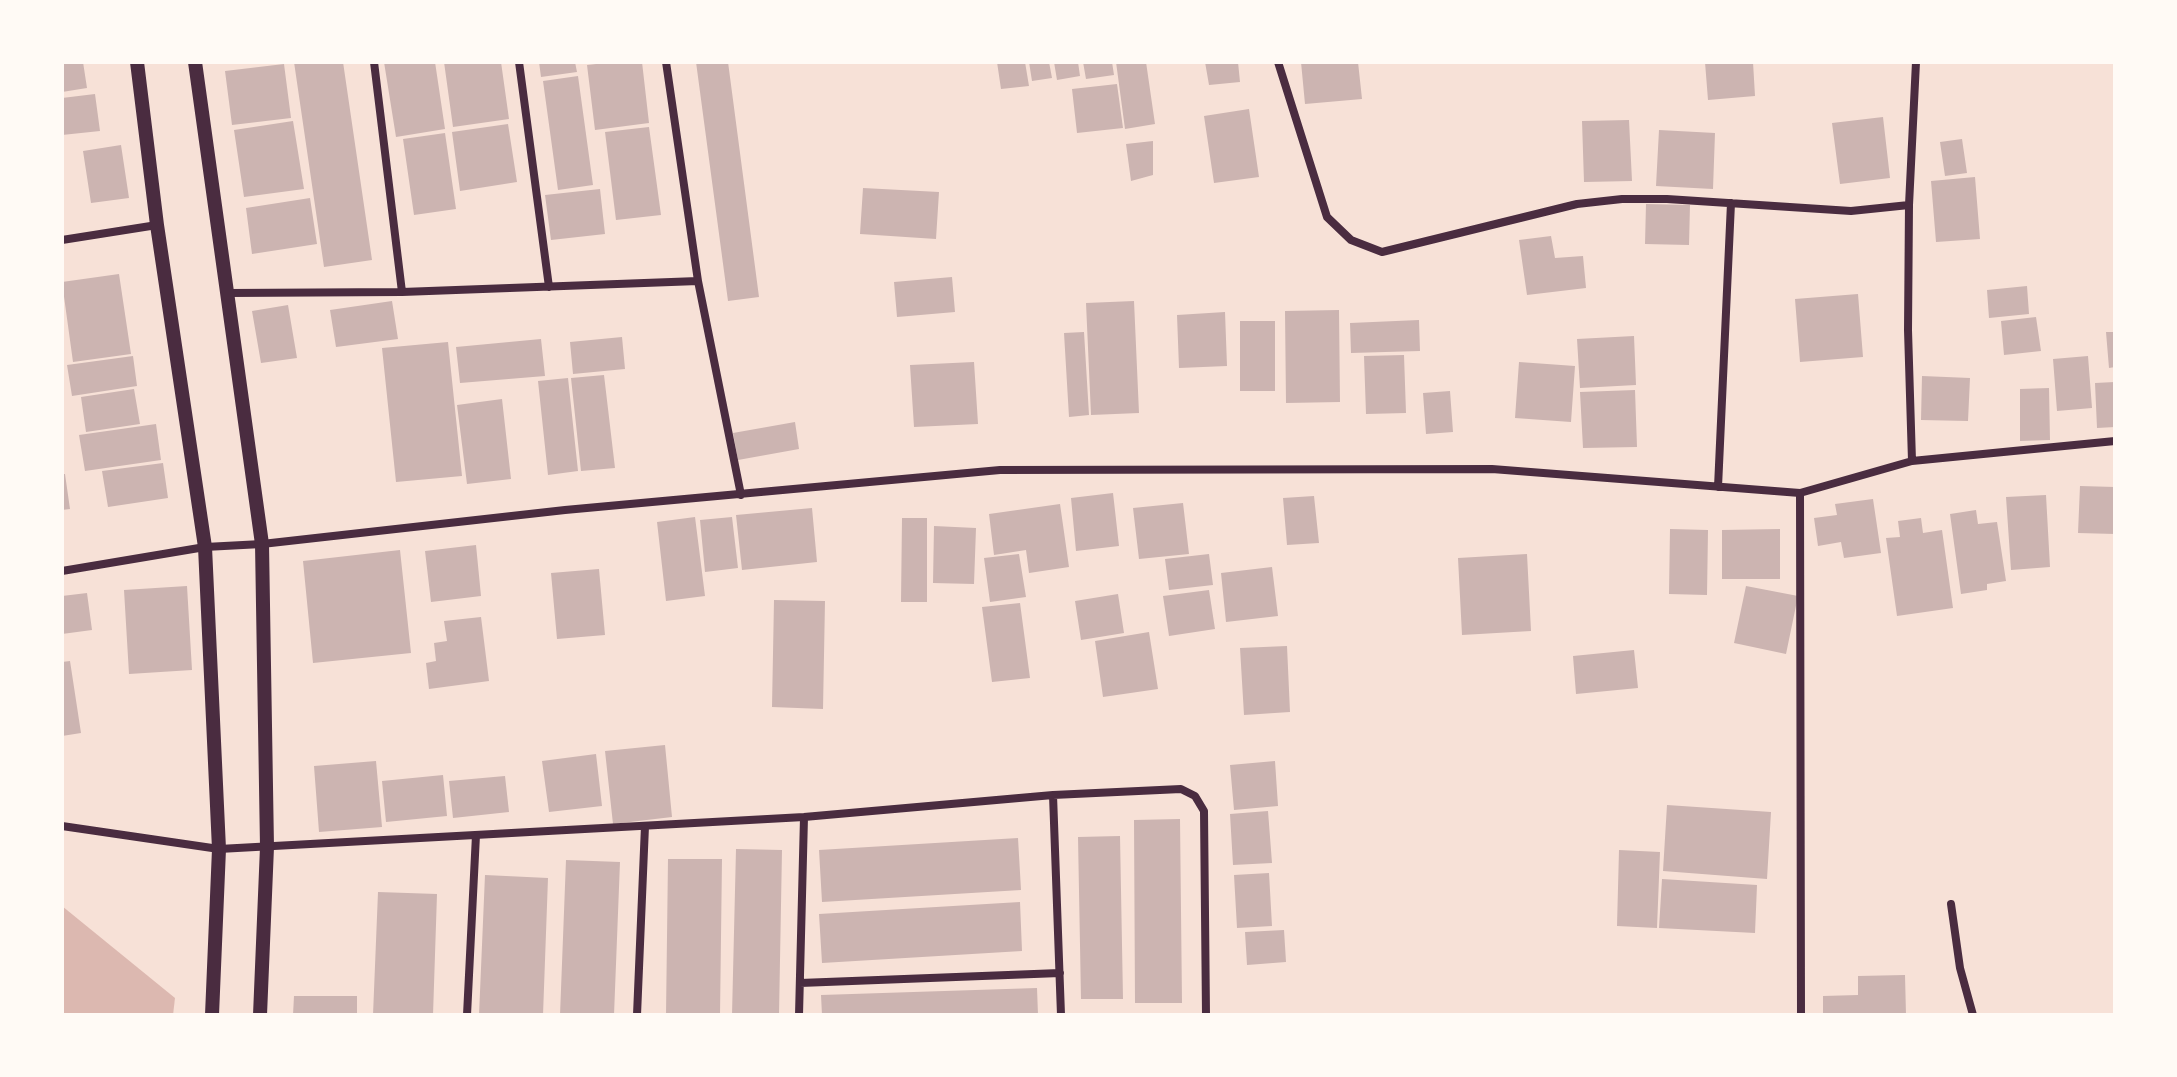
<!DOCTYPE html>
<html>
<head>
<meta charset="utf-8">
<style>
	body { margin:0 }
	#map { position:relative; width:2177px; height:1077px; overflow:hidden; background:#f7e1d7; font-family:"Source Sans 3",sans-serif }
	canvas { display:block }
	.frame { position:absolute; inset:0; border:64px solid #fffaf5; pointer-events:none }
</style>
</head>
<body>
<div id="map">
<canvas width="2177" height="1077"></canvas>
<div class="frame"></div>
</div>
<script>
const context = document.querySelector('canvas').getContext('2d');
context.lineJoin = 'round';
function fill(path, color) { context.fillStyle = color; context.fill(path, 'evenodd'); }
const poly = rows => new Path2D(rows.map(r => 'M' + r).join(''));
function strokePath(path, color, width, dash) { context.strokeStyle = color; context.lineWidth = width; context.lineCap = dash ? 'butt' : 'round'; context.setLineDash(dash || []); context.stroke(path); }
fill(poly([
	[62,906,175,998,173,1015,62,1015]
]), '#dcb8b0');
fill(poly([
	[62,62,83,62,87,88,62,92],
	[294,62,343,62,372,260,324,267],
	[384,62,435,62,445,129,396,137],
	[444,62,501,62,509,119,453,127],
	[539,62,575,62,577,72,541,77],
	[614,62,642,62,649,123,595,130,587,65],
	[696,62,728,62,759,297,728,301],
	[997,62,1025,62,1029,86,1001,89],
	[1029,62,1049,62,1052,78,1032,81],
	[1054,62,1078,62,1080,76,1057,80],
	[1083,62,1112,62,1114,75,1086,79],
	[1116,62,1146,62,1155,124,1125,129],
	[1205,62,1238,62,1240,82,1209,85],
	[1301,62,1358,62,1362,99,1305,104],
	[1705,62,1753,62,1755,96,1708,100],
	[284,64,291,118,232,125,225,71],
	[578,76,593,185,558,190,543,81],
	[1117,84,1123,128,1077,133,1072,89],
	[95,94,100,131,62,135,62,98],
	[1249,109,1259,177,1214,183,1204,116],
	[1883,117,1890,178,1840,184,1832,123],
	[1629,120,1632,181,1584,182,1582,121],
	[293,121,304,189,244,197,234,130],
	[508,124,517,182,460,191,452,132],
	[649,127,661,215,616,220,605,132],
	[1659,130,1715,133,1713,189,1656,186],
	[445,133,456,209,414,215,403,139],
	[1962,139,1967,173,1945,176,1940,142],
	[1153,141,1153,175,1131,181,1126,144],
	[121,145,129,198,91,203,83,151],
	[1975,177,1980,239,1936,242,1931,181],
	[863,188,939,192,936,239,860,234],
	[600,189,605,234,551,240,545,195],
	[310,198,317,244,252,254,246,208],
	[1646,204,1690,205,1689,245,1645,244],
	[1551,236,1555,258,1583,256,1586,288,1527,295,1519,240],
	[119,274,131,354,73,362,62,282],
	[952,277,955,312,897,317,894,282],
	[2027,286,2029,314,1989,318,1987,290],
	[1858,294,1863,357,1800,362,1795,299],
	[392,301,398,339,336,347,330,310],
	[1134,301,1139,413,1091,415,1086,303],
	[288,305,297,358,261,363,252,311],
	[1339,310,1340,402,1286,403,1285,311],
	[1225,312,1227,366,1179,368,1177,315],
	[2036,317,2041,351,2004,355,2001,321],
	[1419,320,1420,351,1351,353,1350,323],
	[1240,321,1275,321,1275,391,1240,391],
	[1084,332,1089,415,1069,417,1064,333],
	[2106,332,2115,332,2115,367,2109,368],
	[1634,336,1636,385,1580,388,1577,339],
	[622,337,625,369,573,374,570,342],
	[541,339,545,376,460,383,456,347],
	[448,342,462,476,396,482,382,348],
	[1404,355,1406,413,1366,414,1364,356],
	[133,356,137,386,72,396,67,365],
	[2088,356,2092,408,2057,411,2053,359],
	[974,362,978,424,914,427,910,365],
	[1519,362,1575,366,1571,422,1515,418],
	[604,375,615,468,581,471,571,378],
	[1922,376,1970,378,1968,421,1921,420],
	[568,378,578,471,548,475,538,381],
	[2115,382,2115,427,2097,428,2095,383],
	[2049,388,2050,440,2020,441,2020,389],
	[134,389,140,424,86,432,81,397],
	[1635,390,1637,447,1583,448,1580,392],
	[1450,391,1453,432,1426,434,1423,393],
	[502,399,511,479,467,484,457,405],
	[795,422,799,449,738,460,733,433],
	[156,424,161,460,85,471,79,435],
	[163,463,168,498,108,507,102,471],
	[62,474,65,474,70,509,62,510],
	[2080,486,2115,487,2115,534,2078,533],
	[1113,493,1119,546,1076,551,1071,498],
	[2046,495,2050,567,2011,570,2006,497],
	[1314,496,1319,543,1287,545,1283,498],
	[1873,499,1881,553,1844,558,1841,542,1818,546,1814,518,1837,515,1835,504],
	[1183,503,1189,554,1139,559,1133,508],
	[1060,504,1069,567,1029,573,1026,550,994,555,989,514],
	[812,508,817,562,742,570,736,515],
	[1976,510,1978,524,1997,522,2006,581,1987,584,1987,590,1961,594,1950,514],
	[695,517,705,596,666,601,657,522],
	[732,517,738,568,705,572,700,520],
	[902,518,927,518,927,602,901,602],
	[1921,518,1923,533,1942,530,1953,608,1897,616,1886,538,1900,537,1898,521],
	[934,526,976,528,974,584,933,583],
	[1670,529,1708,530,1707,595,1669,594],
	[1780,529,1780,579,1722,579,1722,530],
	[476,545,481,596,431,602,425,551],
	[400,550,411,653,313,663,303,561],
	[1019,554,1026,597,990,602,984,558],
	[1209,554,1213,585,1169,590,1165,559],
	[1527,554,1531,631,1462,635,1458,558],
	[1272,567,1278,616,1226,622,1221,573],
	[599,569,605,635,557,639,551,573],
	[187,586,192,670,129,674,124,590],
	[1746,586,1798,596,1786,654,1734,643],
	[1209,590,1215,629,1169,636,1163,596],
	[87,593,92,630,62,634,62,596],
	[1118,594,1124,633,1081,640,1075,601],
	[774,600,825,601,823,709,772,707],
	[1020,603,1030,678,992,682,982,607],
	[481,617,489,681,429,689,426,663,436,661,434,643,447,641,444,621],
	[1149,632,1158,689,1103,697,1095,641],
	[1287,646,1290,712,1244,715,1240,648],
	[1634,650,1638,688,1576,694,1573,656],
	[70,661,81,733,62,736,62,662],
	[665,745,672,817,613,824,605,751],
	[596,754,602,806,549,812,542,761],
	[376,761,382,827,319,832,314,766],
	[1275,761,1278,806,1234,810,1230,765],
	[443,775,447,816,386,822,382,781],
	[505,776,509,812,453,818,449,781],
	[1667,805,1771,812,1767,879,1663,871],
	[1268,811,1272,863,1233,865,1230,814],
	[1180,819,1182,1003,1135,1003,1134,820],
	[1120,836,1123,999,1081,999,1078,837],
	[1018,838,1021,890,822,902,819,850],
	[736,849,782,850,779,1015,732,1015],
	[1619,850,1660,852,1657,928,1617,926],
	[668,859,722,859,720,1015,666,1015],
	[566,860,620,862,614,1015,560,1015],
	[1269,873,1272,926,1237,928,1234,875],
	[485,875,548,878,543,1015,479,1015],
	[1662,879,1757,885,1755,933,1659,928],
	[378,892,437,894,433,1015,373,1015],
	[1020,902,1022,951,822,963,819,914],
	[1284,930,1286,962,1247,965,1245,932],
	[1905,975,1906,1015,1823,1015,1823,996,1858,995,1858,976],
	[1037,988,1038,1015,822,1015,821,995],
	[294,996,357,996,357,1015,293,1015]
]), '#ccb4b1');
strokePath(poly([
	[374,62,402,292],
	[519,62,549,287],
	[666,62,698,281,741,495],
	[1278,62,1327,217,1351,240,1382,252,1577,204,1622,199,1667,199,1851,211,1909,205],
	[62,240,157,225],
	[229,293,402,292,698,281],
	[1912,461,1908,330,1909,205,1916,62],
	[1718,487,1731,203],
	[1800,493,1801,1015],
	[62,571,205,547,262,544,565,510,1000,470,1492,469,1800,493,1912,461,2115,441],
	[1053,795,1061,1015],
	[62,826,219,849,804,817,1053,795,1181,789,1195,796,1204,811,1206,1015],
	[1951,904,1960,968,1973,1015],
	[800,983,1060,973],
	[467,1015,476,835],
	[637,1015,645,826],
	[799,1015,804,817]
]), '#4a2c40', 8);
strokePath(poly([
	[137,62,157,225,205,547,219,849,212,1015],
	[195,62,262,544,267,847,260,1015]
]), '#4a2c40', 14);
</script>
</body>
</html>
